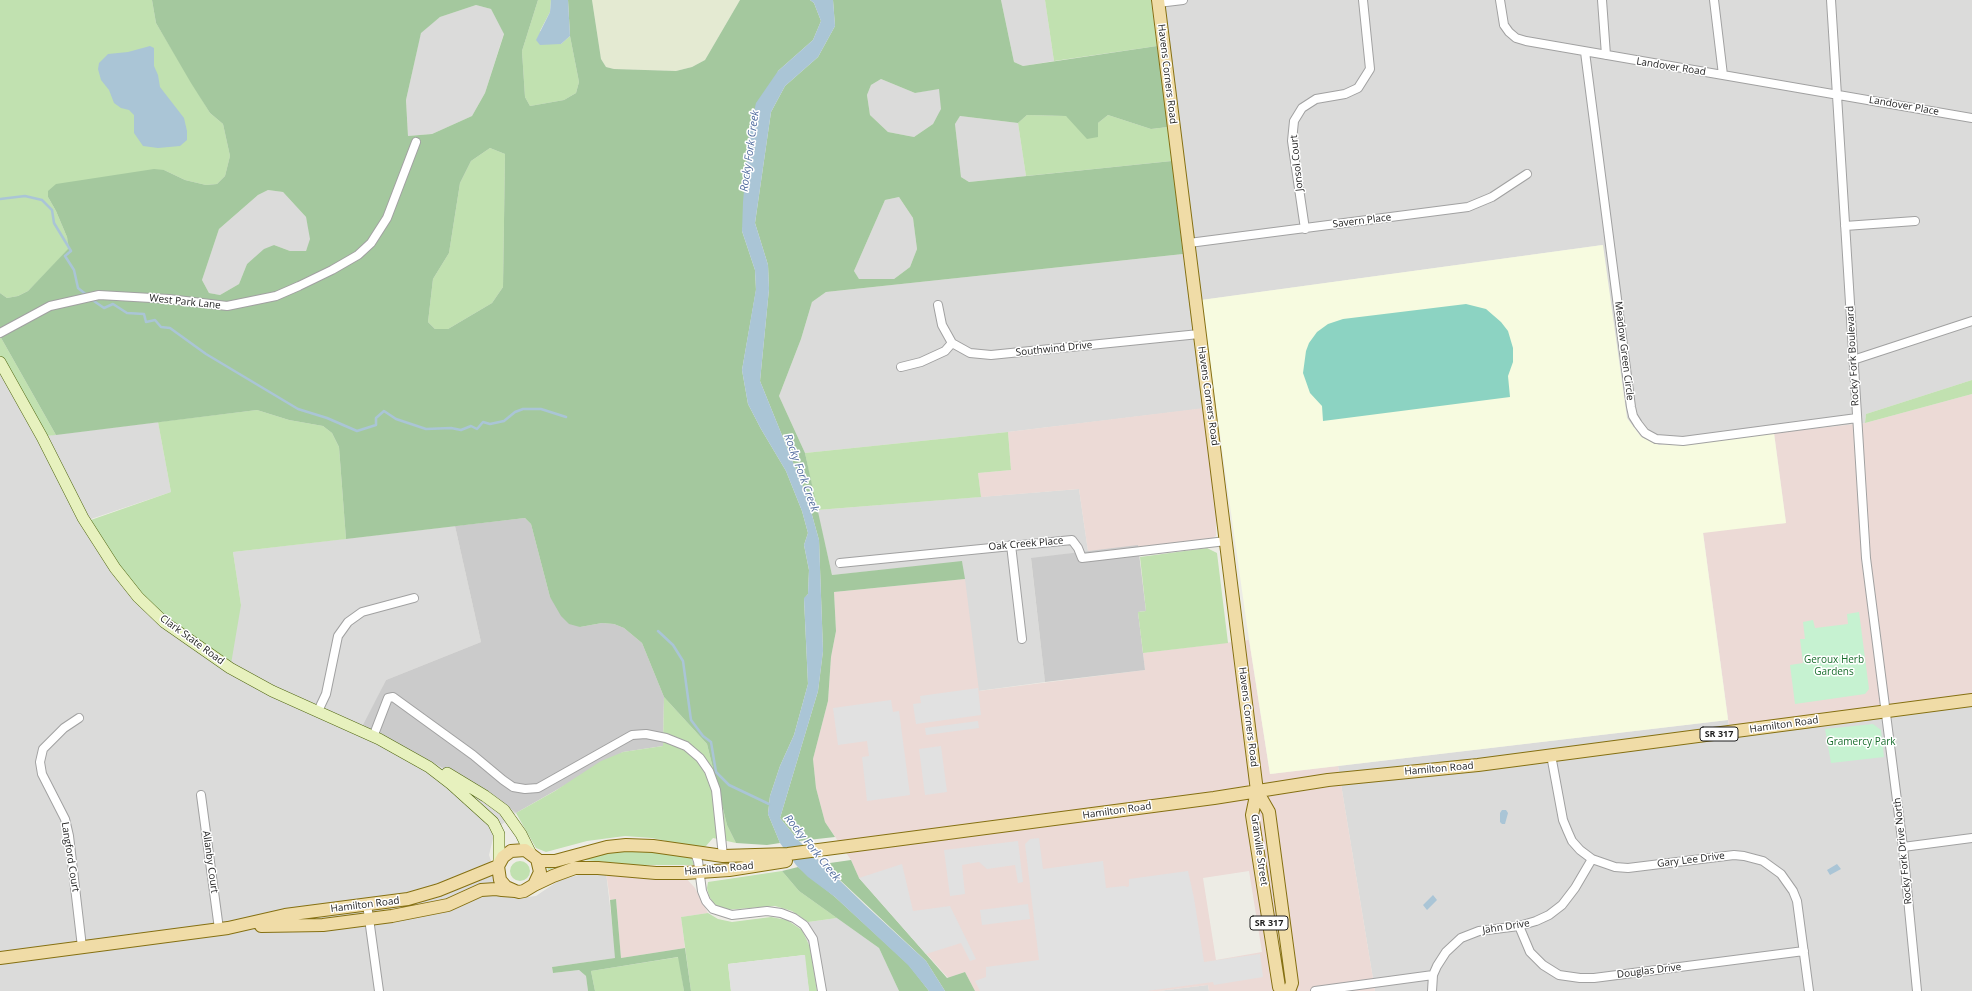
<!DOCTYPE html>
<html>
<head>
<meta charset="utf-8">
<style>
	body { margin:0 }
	canvas { display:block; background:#edece5 }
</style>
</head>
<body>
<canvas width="1972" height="991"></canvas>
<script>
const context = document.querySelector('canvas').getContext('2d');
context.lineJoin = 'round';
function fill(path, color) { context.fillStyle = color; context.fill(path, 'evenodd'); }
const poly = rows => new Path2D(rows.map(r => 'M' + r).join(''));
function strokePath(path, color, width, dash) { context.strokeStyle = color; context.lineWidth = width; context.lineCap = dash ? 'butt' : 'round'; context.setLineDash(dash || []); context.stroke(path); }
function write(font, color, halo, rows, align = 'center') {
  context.font = font + ' "Open Sans",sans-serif'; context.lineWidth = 3; context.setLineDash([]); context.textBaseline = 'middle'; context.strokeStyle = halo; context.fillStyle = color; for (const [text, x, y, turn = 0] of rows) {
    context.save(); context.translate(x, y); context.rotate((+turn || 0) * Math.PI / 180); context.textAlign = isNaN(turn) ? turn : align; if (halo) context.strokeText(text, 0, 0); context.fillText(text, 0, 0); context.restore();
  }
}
fill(poly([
	[1001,0,1045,0,1054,61,1023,66,1014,62],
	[1151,0,1972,0,1972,380,1866,414,1865,423,1659,445,1641,437,1627,418,1602,245,1202,300,1216,407,1008,432,805,453,779,396,801,339,812,302,826,292,1183,254],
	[476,5,491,9,504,33,485,93,472,116,432,134,408,136,406,100,421,32,440,17],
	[881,79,915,93,940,88,942,109,933,124,914,137,888,132,870,115,867,95,871,85],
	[960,116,1018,123,1026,176,969,182,961,177,955,124],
	[268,190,283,192,306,217,311,239,306,251,290,251,274,245,247,264,239,284,220,295,209,293,202,280,219,229,258,195],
	[899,197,913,218,917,249,910,267,894,279,859,279,854,271,885,200],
	[0,356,45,436,158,422,171,492,88,520,241,605,233,552,455,526,481,642,386,680,364,725,495,796,516,813,495,830,489,855,501,892,519,898,536,896,558,881,585,873,606,872,616,958,552,967,553,973,579,970,586,976,588,991,0,991],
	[1079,489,1088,551,1031,559,1045,682,978,691,962,562,832,575,817,510],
	[1972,703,1972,991,1375,991,1338,766,1728,720,1730,733],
	[837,918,879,948,899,991,817,991,810,947,802,930,808,922],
	[1208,985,1209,991,1158,991]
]), '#dbdbda');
fill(poly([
	[1972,394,1972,703,1730,733,1703,532,1786,523,1774,433,1865,423],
	[1204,408,1216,499,1216,536,1208,540,1088,551,1079,489,981,497,978,473,1011,470,1008,432],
	[965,579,979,691,1145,670,1143,653,1249,640,1270,774,1338,766,1375,991,1209,991,1208,985,1158,991,975,991,965,972,948,978,859,878,851,860,825,822,816,788,813,759,828,701,831,657,836,631,834,592],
	[1249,871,1262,952,1216,960,1203,878],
	[606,872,684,876,695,888,708,913,681,917,685,948,621,958,616,899,610,900]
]), '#ecdad6');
fill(poly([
	[1603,245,1627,418,1641,437,1659,445,1774,433,1786,523,1703,533,1728,720,1270,774,1247,626,1201,300]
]), '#f7fbe0');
fill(poly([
	[525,518,531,524,550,597,580,627,602,623,614,624,624,628,642,643,664,697,663,746,623,752,516,813,495,796,363,725,386,680,481,642,455,526],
	[1138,545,1146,611,1138,612,1145,670,1045,682,1031,558]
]), '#cbcbcb');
fill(poly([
	[592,0,740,0,705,60,692,67,676,71,614,69,606,67,601,59]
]), '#e4ead2');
fill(poly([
	[0,0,152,0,156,23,210,113,223,124,230,156,225,176,217,184,206,185,185,180,164,170,48,197,56,211,67,237,70,248,28,291,18,296,7,298,0,293],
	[538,0,551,0,550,12,540,31,561,44,570,36,579,82,576,93,564,100,530,106,525,97,522,51],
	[1045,0,1151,0,1157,46,1054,61],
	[1027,115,1066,116,1098,123,1108,115,1151,129,1168,127,1172,161,1026,176,1018,123],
	[490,148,505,154,503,287,492,303,448,329,435,329,428,322,433,279,449,253,460,183,471,161],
	[0,336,56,435,45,436,0,356],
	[1972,380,1972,394,1865,423,1866,414],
	[257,410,289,420,323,426,332,433,339,447,346,539,233,552,241,605,231,664,161,614,137,589,88,521,171,492,158,422],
	[1008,432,1011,470,978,473,981,497,817,510,805,453],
	[1207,548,1217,553,1228,643,1143,653,1138,612,1146,611,1140,557],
	[664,697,707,744,727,825,736,843,713,838,706,846,699,848,652,838,625,836,587,841,546,852,536,848,516,813,555,791,601,761,623,752,663,746],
	[614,847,685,854,692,859,694,865,637,865,585,860,571,862,548,870,546,862],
	'510 871a10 10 0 1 1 20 0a10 10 0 1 1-20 0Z',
	[782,871,799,891,837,918,808,922,792,911,775,906,725,910,714,904,709,896,707,888,708,882],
	[708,913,718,919,732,922,771,917,787,920,802,930,810,947,817,991,809,991,804,955,728,964,731,991,691,991,681,917],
	[679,957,684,991,595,991,591,971]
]), '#c1e1b0');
fill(poly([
	[152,0,538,0,522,51,525,97,530,106,564,100,576,93,579,82,570,36,568,0,592,0,601,59,606,67,614,69,676,71,692,67,705,60,740,0,810,0,814,3,821,21,813,40,778,71,742,231,755,270,756,290,742,370,748,404,761,429,786,471,802,511,808,533,804,545,809,570,808,594,804,599,808,684,794,735,780,766,770,796,768,814,780,843,767,845,736,843,727,825,707,744,664,697,642,643,624,628,614,624,602,623,580,627,569,624,561,616,550,597,531,524,525,518,346,539,339,447,332,433,323,426,289,420,257,410,56,435,0,336,0,293,7,298,18,296,28,291,69,248,67,237,56,211,48,197,48,191,56,184,154,169,164,170,185,180,206,185,217,184,225,176,230,156,223,124,210,113,191,83,156,23],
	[476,5,491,9,504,34,485,93,472,116,432,134,408,136,406,100,421,33,440,17],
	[490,148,505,154,503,287,492,303,448,329,435,329,428,322,433,279,449,253,460,183,471,161],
	[268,190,283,192,306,217,310,239,306,251,290,251,274,245,264,249,247,264,239,284,220,295,209,293,202,280,219,229,258,195],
	[833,0,1001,0,1014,62,1023,66,1157,46,1168,127,1151,129,1108,115,1098,123,1098,137,1087,139,1066,116,1027,115,1018,123,960,116,955,124,961,177,969,182,1172,161,1183,254,826,292,812,302,801,339,779,396,805,453,832,575,962,561,965,579,834,592,836,631,831,657,828,701,813,759,816,788,825,822,835,837,799,841,780,818,818,691,823,651,819,540,807,497,760,381,769,289,768,265,755,223,771,112,785,86,818,57,835,26],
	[881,79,915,93,939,89,941,109,933,124,914,137,888,132,870,115,867,95,871,85],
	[899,197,913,218,917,249,910,267,894,279,859,279,854,271,885,200],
	[851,860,859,878,947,978,965,972,975,991,945,991,926,961,823,864],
	[798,867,835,897,909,965,929,991,899,991,879,948,799,891,782,871],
	[616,899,621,958,685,948,691,991,684,991,678,957,591,971,595,991,588,991,586,976,579,970,553,973,552,967,615,958,610,900]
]), '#a4c89e');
fill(poly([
	[1859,612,1869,689,1865,694,1795,704,1790,665,1803,663,1800,639,1805,639,1803,622,1813,620,1815,628,1848,624,1847,614],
	[1873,724,1881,730,1884,757,1831,763,1825,729]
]), '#c6f2d1');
fill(poly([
	[1466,304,1486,309,1501,322,1508,331,1513,348,1513,362,1508,376,1510,397,1323,421,1322,406,1310,393,1303,373,1306,351,1309,343,1317,332,1328,324,1343,319]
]), '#8cd3c2');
fill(poly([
	[978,688,981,715,916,724,913,704,921,703,920,696],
	[891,700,893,712,899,711,910,795,867,801,862,757,869,756,867,741,838,745,833,708],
	[978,721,979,728,926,735,925,728],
	[941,746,947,792,925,795,919,749],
	[1039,838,1043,869,1103,861,1106,888,1124,886,1127,887,1129,886,1129,879,1188,871,1194,898,1204,962,1260,954,1263,977,1214,985,1213,982,1147,991,980,991,975,981,986,977,986,967,1039,960,1025,844,1030,839],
	[1018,841,1023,882,1018,883,1015,865,987,869,979,862,962,865,965,894,950,896,944,850],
	[902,864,913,911,950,906,976,959,970,961,961,943,926,954,859,878],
	[1028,904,1030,919,982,925,980,910],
	[805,955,809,991,731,991,728,964]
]), '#e1e1e1');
fill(poly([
	[551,0,568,0,570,36,561,44,540,45,536,40,550,12],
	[810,0,833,0,835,26,818,57,785,86,771,112,755,223,768,265,769,289,760,381,807,497,819,540,823,651,818,691,780,818,799,841,865,905,926,961,945,991,929,991,908,965,835,897,808,877,796,865,780,843,768,814,770,796,780,766,794,735,808,684,804,598,808,594,809,570,804,545,808,533,802,511,786,471,761,429,748,404,742,370,756,289,755,270,742,231,743,202,749,133,756,103,778,71,813,40,821,21,814,3],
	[150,46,154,48,154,66,158,75,160,87,184,118,187,131,187,140,180,146,158,148,143,146,134,133,134,115,129,110,121,108,114,103,109,90,101,80,98,69,99,63,108,54,128,52],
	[1502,810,1506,810,1508,813,1505,824,1502,824,1500,822,1500,813],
	[1837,864,1841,869,1830,875,1827,870],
	[1433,895,1437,900,1427,910,1423,905]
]), '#aac5d6');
strokePath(poly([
	[0,199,25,196,42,200,52,210,54,223,71,251,65,256,74,270,78,288,88,296],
	[91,299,104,308,113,304,127,313,144,314,146,322,155,320,161,327,170,328,206,354,298,409,327,418,357,431,376,425,376,418,384,411,396,419,426,429,451,428,461,430,471,426,477,429,483,422,490,424,504,421,515,412,523,409,541,409,566,417],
	[658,631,673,645,683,661,691,720,703,736,711,742,716,772,729,785,769,804]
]), '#aac5d6', 2.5);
const minor = poly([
	[1500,0,1504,25,1509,32,1516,38,1526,41,1972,118],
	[1602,0,1606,55],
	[1714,0,1723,75],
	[1831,0,1866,558,1903,847,1917,991],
	[1158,3,1183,0],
	[1585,52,1631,407,1633,416,1638,424,1645,433,1656,439,1683,441,1857,418],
	[1845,226,1915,221],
	[1305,229,1292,141,1294,121,1302,108,1316,99,1345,94,1358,88,1370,69,1363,0],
	[1189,243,1468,207,1492,197,1527,174],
	[938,305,942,325,952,343,970,353,991,355,1199,334],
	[0,333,50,306,99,295,169,299,227,306,276,296,299,286,332,270,358,255,371,243,387,218,416,142],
	[1853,360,1972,321],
	[901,367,921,362,945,351,952,343],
	[1011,545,1022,639],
	[840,563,1072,540,1078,548,1082,558,1226,541],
	[318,711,326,694,338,636,348,622,362,612,414,598],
	[79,718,64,728,43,749,40,762,42,774,65,819,69,836,82,947],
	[373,737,388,698,393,697,473,755,503,780,513,787,525,789,538,788,632,735,646,734,666,738,686,746,700,758,709,771,716,790,723,856],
	[1551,755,1563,820,1568,832,1572,841,1580,850,1592,859,1615,867,1628,868,1734,855,1744,856,1763,861,1781,874,1793,891,1797,901,1809,991],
	[201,795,219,929],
	[1903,847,1972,838],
	[694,851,698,861,702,891,706,901,713,909,732,915,767,911,781,913,794,918,804,925,813,939,822,991],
	[367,904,379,991],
	[1519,926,1530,952,1543,965,1559,975,1580,978,1594,978,1804,951],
	[1315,991,1433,975],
	[1432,991,1433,975,1437,966,1446,952,1461,938,1479,931,1519,926,1536,921,1549,915,1562,905,1575,888,1592,859]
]);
const secondary = poly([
	[0,362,42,437,83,518,115,568,138,597,164,622,230,668,272,691,379,739,429,767,451,784,493,822,499,834,499,863],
	[447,773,485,796,504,810,521,834,530,852]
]);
const primary = poly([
	[1158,0,1257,791,1252,815,1279,987,1283,991],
	[1257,791,1269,812,1292,983,1289,991],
	[538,861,555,861,607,847,626,845,653,846,723,856,788,854,1214,798,1328,780,1478,765,1972,700],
	[534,885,553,876,575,868,598,868,656,873,685,873,729,870,786,861],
	[261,926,323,925,392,916,448,905,481,890,496,889,502,890,515,891,519,892,524,891,534,885,540,872,537,859,525,850,511,851,503,857,498,866,500,880,506,887,515,891],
	[0,958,228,928,285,915,408,899,439,890,498,866]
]);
strokePath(minor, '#a1a1a1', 10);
strokePath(secondary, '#516712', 12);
strokePath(primary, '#857012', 14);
strokePath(minor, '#fff', 8);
strokePath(secondary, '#e7f1be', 11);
strokePath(primary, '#f0dca7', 12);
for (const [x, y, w] of [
	[1719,734,38],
	[1269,923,38]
]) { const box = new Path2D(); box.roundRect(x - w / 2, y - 7, w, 14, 3); context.fillStyle = '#fff'; context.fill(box); strokePath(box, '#1d1d1d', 1); }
write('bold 9px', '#1d1d1d', null, [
	["SR 317",1719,734],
	["SR 317",1269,923]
]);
write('10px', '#1d1d1d', '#fff', [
	["Landover Road",1671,67,9],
	["Havens Corners Road",1167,74,83],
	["Landover Place",1904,106,10],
	["Jonsol Court",1297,163,-96],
	["Savern Place",1362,221,-7],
	["West Park Lane",185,302,6],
	["Southwind Drive",1054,349,-6],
	["Meadow Green Circle",1624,351,83],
	["Rocky Fork Boulevard",1853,356,-93],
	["Havens Corners Road",1208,396,82],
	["Oak Creek Place",1026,544,-5],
	["Clark State Road",192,640,36],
	["Havens Corners Road",1248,717,83],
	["Hamilton Road",1784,725,-8],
	["Hamilton Road",1439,769,-5],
	["Hamilton Road",1117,811,-8],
	["Granville Street",1259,850,82],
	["Rocky Fork Drive North",1903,851,-96],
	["Langford Court",70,857,81],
	["Gary Lee Drive",1691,860,-7],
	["Allanby Court",210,862,82],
	["Hamilton Road",719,869,-5],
	["Hamilton Road",365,905,-7],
	["Jahn Drive",1506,927,-9],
	["Douglas Drive",1649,971,-7]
]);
write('10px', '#196e2d', '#fff', [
	["Geroux Herb",1834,660],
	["Gardens",1834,672],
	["Gramercy Park",1861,742]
]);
write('italic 11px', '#5670a1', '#fff', [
	["Rocky Fork Creek",750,151,-82],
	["Rocky Fork Creek",801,473,70],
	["Rocky Fork Creek",812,848,51]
]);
</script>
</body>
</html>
